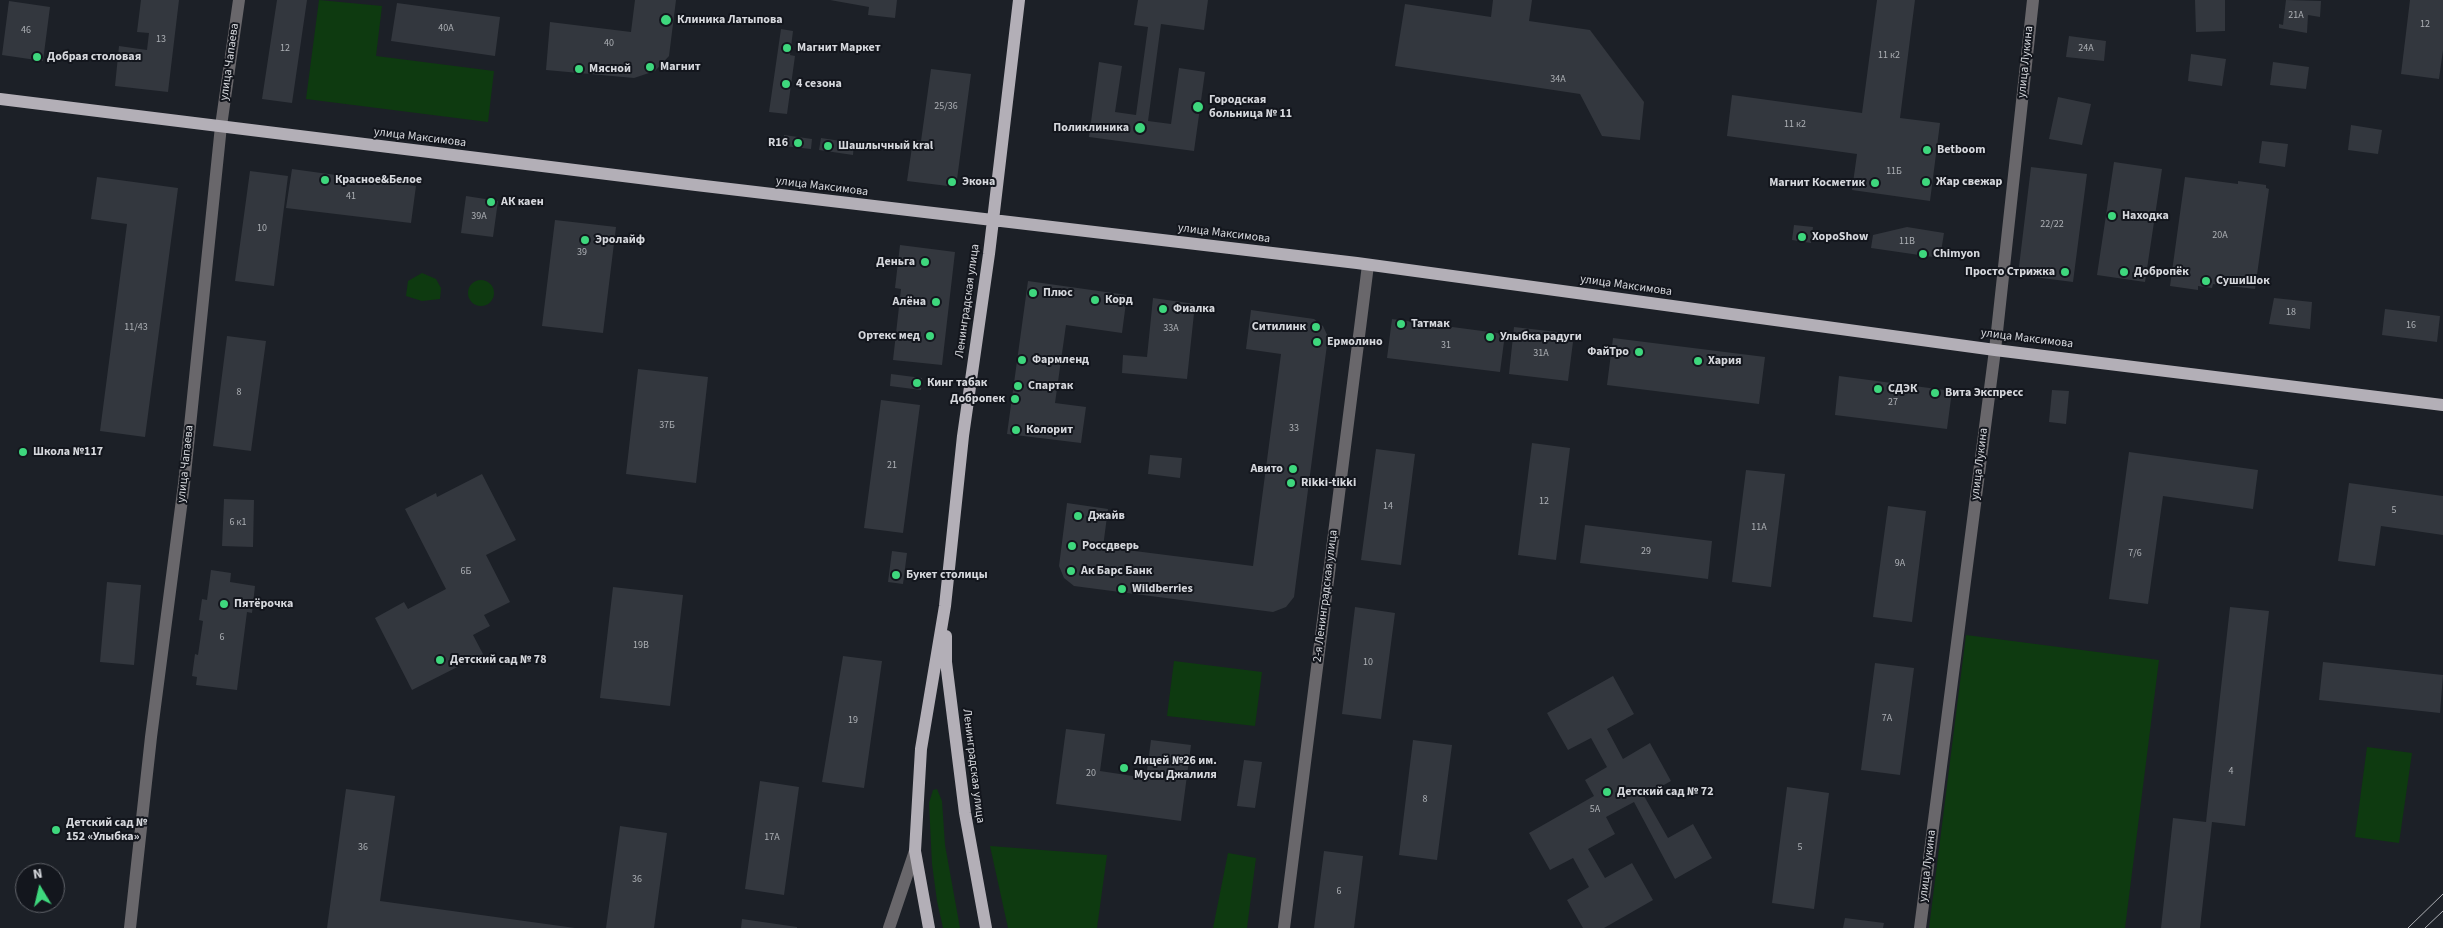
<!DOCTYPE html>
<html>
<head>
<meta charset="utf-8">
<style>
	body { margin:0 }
	#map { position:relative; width:2443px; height:928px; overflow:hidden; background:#1c2027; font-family:"Source Sans 3",sans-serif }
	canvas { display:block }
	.north { position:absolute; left:15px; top:863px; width:50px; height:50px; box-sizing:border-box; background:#13161d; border:1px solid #61646a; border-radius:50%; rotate:351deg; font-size:14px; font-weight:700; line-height:20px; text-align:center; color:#d6d8dd }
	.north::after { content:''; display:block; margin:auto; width:18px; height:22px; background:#3ed77d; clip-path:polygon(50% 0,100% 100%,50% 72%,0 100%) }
</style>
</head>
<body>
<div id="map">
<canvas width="2443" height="928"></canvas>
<div class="north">N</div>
</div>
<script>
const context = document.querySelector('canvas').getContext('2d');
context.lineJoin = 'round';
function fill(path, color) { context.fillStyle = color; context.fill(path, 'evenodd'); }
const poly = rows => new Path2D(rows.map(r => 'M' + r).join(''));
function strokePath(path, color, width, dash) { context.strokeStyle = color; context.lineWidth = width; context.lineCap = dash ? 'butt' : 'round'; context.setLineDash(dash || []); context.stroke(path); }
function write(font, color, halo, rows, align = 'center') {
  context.font = font + ' "Source Sans 3",sans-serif'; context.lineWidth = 4; context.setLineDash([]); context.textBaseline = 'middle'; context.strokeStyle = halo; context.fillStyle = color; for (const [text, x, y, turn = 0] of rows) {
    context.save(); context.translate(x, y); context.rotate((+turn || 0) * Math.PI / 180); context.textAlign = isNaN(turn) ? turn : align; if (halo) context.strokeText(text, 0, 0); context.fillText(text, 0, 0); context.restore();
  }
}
fill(poly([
	[319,0,382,6,376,56,494,71,488,122,306,99],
	[422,273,436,279,441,288,440,299,422,301,406,296,408,281],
	'468 293a13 13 0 1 1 26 0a13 13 0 1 1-26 0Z',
	[1966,635,2159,660,2125,928,1929,928],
	[1174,661,1262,672,1255,726,1167,716],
	[2367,747,2412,753,2399,843,2355,837],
	[937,789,942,801,945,845,960,928,943,928,937,901,932,864,929,803,933,790],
	[990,846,1107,855,1097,928,1008,928],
	[1228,853,1256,858,1247,928,1213,928]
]), '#0e3a10');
fill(poly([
	[141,0,179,0,168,92,115,86,119,46,147,50,149,33,137,32],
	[277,0,307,0,292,103,262,99],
	[635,0,676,0,669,56,655,71,634,78,546,70,550,22,631,32],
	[830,0,897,0,895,18,868,15,869,7],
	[1138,0,1208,0,1204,30,1161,24,1148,121,1171,124,1179,68,1205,72,1194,151,1089,137,1099,62,1122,66,1115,112,1136,115,1148,27,1134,25],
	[1493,0,1532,0,1529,21,1590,30,1644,102,1640,140,1602,136,1580,94,1395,66,1405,4,1491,17],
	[1877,0,1915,0,1900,118,1940,123,1930,201,1852,190,1857,154,1727,136,1732,95,1862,113],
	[2195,0,2225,0,2225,31,2196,32],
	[2286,0,2321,1,2320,17,2308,15,2307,33,2279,28,2279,24,2283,25],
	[2410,0,2443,0,2443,50,2439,79,2401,74],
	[9,1,50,7,43,61,2,55],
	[397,3,500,17,495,56,391,41],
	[781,29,793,31,790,55,795,56,787,114,769,112],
	[2069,36,2106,41,2104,61,2066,57],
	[2191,54,2226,59,2222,86,2188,81],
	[2273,62,2309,67,2306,89,2270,85],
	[931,69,971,74,956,187,907,181,913,140,921,141],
	[2058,97,2091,104,2082,145,2049,139],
	[2351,125,2382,130,2378,154,2348,150],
	[784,135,812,139,811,149,783,146],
	[821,138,854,143,853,155,819,150],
	[2262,141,2288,144,2285,167,2259,163],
	[2114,162,2162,169,2145,282,2097,275],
	[2031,167,2087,174,2073,282,2018,275],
	[292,169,416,186,411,223,286,208],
	[250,171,288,176,274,286,235,281],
	[97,177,178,188,145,437,100,431,127,224,91,219],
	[2185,177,2238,184,2238,181,2266,185,2266,188,2269,189,2255,289,2213,284,2212,288,2198,286,2198,290,2170,286],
	[466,196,498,201,493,237,461,233],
	[555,220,616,227,603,333,542,326],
	[1794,225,1813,227,1811,243,1792,240],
	[1907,227,1944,233,1940,258,1871,248,1873,235],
	[900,245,955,252,942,365,893,360,901,289,895,288],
	[1028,281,1127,295,1122,333,1066,325,1055,403,1086,407,1081,443,1007,434],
	[1153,298,1195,304,1187,379,1122,373,1123,355,1147,357],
	[2274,298,2312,302,2310,329,2269,324],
	[2385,309,2440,316,2437,342,2382,335],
	[1251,310,1314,319,1323,326,1328,337,1294,597,1286,607,1273,612,1074,586,1064,578,1059,566,1067,503,1108,509,1103,547,1253,566,1281,354,1246,349],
	[1392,319,1505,334,1500,372,1387,358],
	[1514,327,1574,334,1568,381,1509,374],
	[227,336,266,341,251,451,213,446],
	[1613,338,1765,357,1759,404,1607,385],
	[638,369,708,377,696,483,626,474],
	[891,374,922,378,921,390,890,386],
	[1839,376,1952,391,1947,429,1835,415],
	[2052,390,2069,391,2066,424,2049,422],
	[881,400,920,405,903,533,864,528],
	[1532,443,1570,448,1556,560,1518,555],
	[1376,449,1415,454,1401,565,1361,560],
	[2129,452,2258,470,2253,509,2163,496,2148,604,2109,599],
	[1150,455,1182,458,1180,478,1148,474],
	[1746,470,1785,474,1771,587,1732,582],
	[482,474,516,540,486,555,510,602,484,615,490,626,473,635,483,654,412,690,375,618,404,602,408,609,446,589,405,509,436,493,437,497],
	[2349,483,2443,496,2443,535,2381,526,2375,566,2338,561],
	[224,499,254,500,253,547,222,546],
	[1888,506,1926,511,1912,622,1873,617],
	[1585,525,1712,541,1708,579,1580,563],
	[892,551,907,553,903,584,888,582],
	[211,570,231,573,230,582,255,586,252,613,247,612,237,690,196,685,197,677,192,676,195,654,198,655,203,621,199,620,202,599,207,600],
	[107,582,141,585,134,665,100,662],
	[613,587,683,595,670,706,600,698],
	[1355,607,1395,613,1381,719,1342,714],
	[2230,607,2269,611,2245,826,2212,822,2200,928,2161,928,2173,818,2206,822],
	[843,656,882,661,864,788,822,782],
	[2323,662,2443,675,2440,713,2319,700],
	[1875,663,1914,668,1900,775,1861,770],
	[1613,676,1634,714,1607,729,1623,759,1650,743,1671,781,1644,796,1668,838,1693,824,1712,858,1675,879,1634,802,1606,817,1615,834,1588,849,1605,878,1632,863,1653,900,1604,928,1583,928,1567,900,1589,887,1573,858,1550,870,1529,833,1594,796,1585,780,1607,767,1591,738,1568,750,1547,713],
	[1066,729,1105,734,1100,771,1146,778,1151,740,1191,745,1181,821,1056,804],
	[1413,740,1452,745,1437,860,1399,855],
	[1244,760,1262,762,1255,808,1237,806],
	[760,781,799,787,784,895,745,889],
	[1787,787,1829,793,1814,909,1772,903],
	[346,789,395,796,380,901,575,928,327,928],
	[620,826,667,833,654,928,606,928],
	[1324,851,1363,856,1354,928,1314,928],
	[1845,918,1884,923,1883,928,1843,928],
	[742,919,797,927,797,928,741,928]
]), '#33373e');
strokePath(poly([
	[130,928,151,737,184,484,221,126,239,0],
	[889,928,915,851],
	[1284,928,1368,265],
	[1920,928,1995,350,2033,0]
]), '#69676b', 12);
strokePath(poly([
	[0,99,696,185,1357,263,1995,350,2443,405],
	[946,636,946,662,965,813,986,928],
	[929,928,915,851,921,749,945,606,963,436,989,254,1019,0]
]), '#b3afb7', 12);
strokePath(poly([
	[2408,928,2443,894],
	[2425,928,2443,911]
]), '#aeb0b5', 1);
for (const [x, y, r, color] of [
	[666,20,6,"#3ed77d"],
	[787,48,5,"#3ed77d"],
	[37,57,5,"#3ed77d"],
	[650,67,5,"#3ed77d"],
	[579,69,5,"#3ed77d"],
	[786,84,5,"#3ed77d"],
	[1198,107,6,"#3ed77d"],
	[1140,128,6,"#3ed77d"],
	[798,143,5,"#3ed77d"],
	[828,146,5,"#3ed77d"],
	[1927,150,5,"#3ed77d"],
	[325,180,5,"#3ed77d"],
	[952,182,5,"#3ed77d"],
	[1926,182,5,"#3ed77d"],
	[1875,183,5,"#3ed77d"],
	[491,202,5,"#3ed77d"],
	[2112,216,5,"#3ed77d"],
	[1802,237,5,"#3ed77d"],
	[585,240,5,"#3ed77d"],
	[1923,254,5,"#3ed77d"],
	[925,262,5,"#3ed77d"],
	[2065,272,5,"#3ed77d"],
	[2124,272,5,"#3ed77d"],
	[2206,281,5,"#3ed77d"],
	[1033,293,5,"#3ed77d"],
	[1095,300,5,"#3ed77d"],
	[936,302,5,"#3ed77d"],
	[1163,309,5,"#3ed77d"],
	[1401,324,5,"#3ed77d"],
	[1316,327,5,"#3ed77d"],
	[930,336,5,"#3ed77d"],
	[1490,337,5,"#3ed77d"],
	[1317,342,5,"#3ed77d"],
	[1639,352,5,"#3ed77d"],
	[1022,360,5,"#3ed77d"],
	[1698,361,5,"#3ed77d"],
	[917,383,5,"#3ed77d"],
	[1018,386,5,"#3ed77d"],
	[1878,389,5,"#3ed77d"],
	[1935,393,5,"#3ed77d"],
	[1015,399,5,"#3ed77d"],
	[1016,430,5,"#3ed77d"],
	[23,452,5,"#3ed77d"],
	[1293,469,5,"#3ed77d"],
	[1291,483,5,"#3ed77d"],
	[1078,516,5,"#3ed77d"],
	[1072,546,5,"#3ed77d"],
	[1071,571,5,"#3ed77d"],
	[896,575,5,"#3ed77d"],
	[1122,589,5,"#3ed77d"],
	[224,604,5,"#3ed77d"],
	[440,660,5,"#3ed77d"],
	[1124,768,5,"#3ed77d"],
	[1607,792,5,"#3ed77d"],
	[56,830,5,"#3ed77d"]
]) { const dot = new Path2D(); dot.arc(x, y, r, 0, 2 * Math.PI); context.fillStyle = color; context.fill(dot); strokePath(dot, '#13161d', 2); }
write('10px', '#adb0b5', null, [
	["21А",2296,16],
	["12",2425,25],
	["40А",446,29],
	["46",26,31],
	["13",161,40],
	["40",609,44],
	["12",285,49],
	["24А",2086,49],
	["11 к2",1889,56],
	["34А",1558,80],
	["25/36",946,107],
	["11 к2",1795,125],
	["11Б",1894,172],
	["41",351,197],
	["39А",479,217],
	["22/22",2052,225],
	["10",262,229],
	["20А",2220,236],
	["11В",1907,242],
	["39",582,253],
	["18",2291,313],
	["16",2411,326],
	["11/43",136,328],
	["33А",1171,329],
	["31",1446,346],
	["31А",1541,354],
	["8",239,393],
	["27",1893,403],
	["37Б",667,426],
	["33",1294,429],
	["21",892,466],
	["12",1544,502],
	["14",1388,507],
	["5",2394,511],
	["6 к1",238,523],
	["11А",1759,528],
	["29",1646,552],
	["7/6",2135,554],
	["9А",1900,564],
	["6Б",466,572],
	["6",222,638],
	["19В",641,646],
	["10",1368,663],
	["7А",1887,719],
	["19",853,721],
	["4",2231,772],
	["20",1091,774],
	["8",1425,800],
	["5А",1595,810],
	["17А",772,838],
	["36",363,848],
	["5",1800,848],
	["36",637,880],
	["6",1339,892]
]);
write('bold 12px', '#d6d8dd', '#13161d', [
	["Клиника Латыпова",677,20],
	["Магнит Маркет",797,48],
	["Добрая столовая",47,57],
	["Магнит",660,67],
	["Мясной",589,69],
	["4 сезона",796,84],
	["Городская",1209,100],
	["больница № 11",1209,114],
	["Поликлиника",1129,128,"right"],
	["R16",788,143,"right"],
	["Шашлычный kral",838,146],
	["Betboom",1937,150],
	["Красное&Белое",335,180],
	["Экона",962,182],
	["Жар свежар",1936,182],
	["Магнит Косметик",1865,183,"right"],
	["АК каен",501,202],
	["Находка",2122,216],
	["ХороShow",1812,237],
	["Эролайф",595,240],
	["Chimyon",1933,254],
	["Деньга",915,262,"right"],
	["Просто Стрижка",2055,272,"right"],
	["Добропёк",2134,272],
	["СушиШок",2216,281],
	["Плюс",1043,293],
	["Корд",1105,300],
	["Алёна",926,302,"right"],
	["Фиалка",1173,309],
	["Татмак",1411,324],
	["Ситилинк",1306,327,"right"],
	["Ортекс мед",920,336,"right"],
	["Улыбка радуги",1500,337],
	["Ермолино",1327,342],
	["ФайТро",1629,352,"right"],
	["Фармленд",1032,360],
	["Хария",1708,361],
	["Кинг табак",927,383],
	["Спартак",1028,386],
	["СДЭК",1888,389],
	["Вита Экспресс",1945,393],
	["Добропек",1005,399,"right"],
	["Колорит",1026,430],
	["Школа №117",33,452],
	["Авито",1283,469,"right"],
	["Rikki-tikki",1301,483],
	["Джайв",1088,516],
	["Россдверь",1082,546],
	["Ак Барс Банк",1081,571],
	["Букет столицы",906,575],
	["Wildberries",1132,589],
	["Пятёрочка",234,604],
	["Детский сад № 78",450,660],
	["Лицей №26 им.",1134,761],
	["Мусы Джалиля",1134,775],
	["Детский сад № 72",1617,792],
	["Детский сад №",66,823],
	["152 «Улыбка»",66,837]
], 'left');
write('12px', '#d6d8dd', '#13161d', [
	["улица Чапаева",230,62,-82],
	["улица Лукина",2026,62,-84],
	["улица Максимова",420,138,7],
	["улица Максимова",822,187,7],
	["улица Максимова",1224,234,7],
	["улица Максимова",1626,286,8],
	["Ленинградская улица",968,301,-82],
	["улица Максимова",2027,339,7],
	["улица Чапаева",186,464,-84],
	["улица Лукина",1980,464,-83],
	["2-я Ленинградская улица",1326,596,-83],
	["Ленинградская улица",973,766,83],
	["улица Лукина",1928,866,-83]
]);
</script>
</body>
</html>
